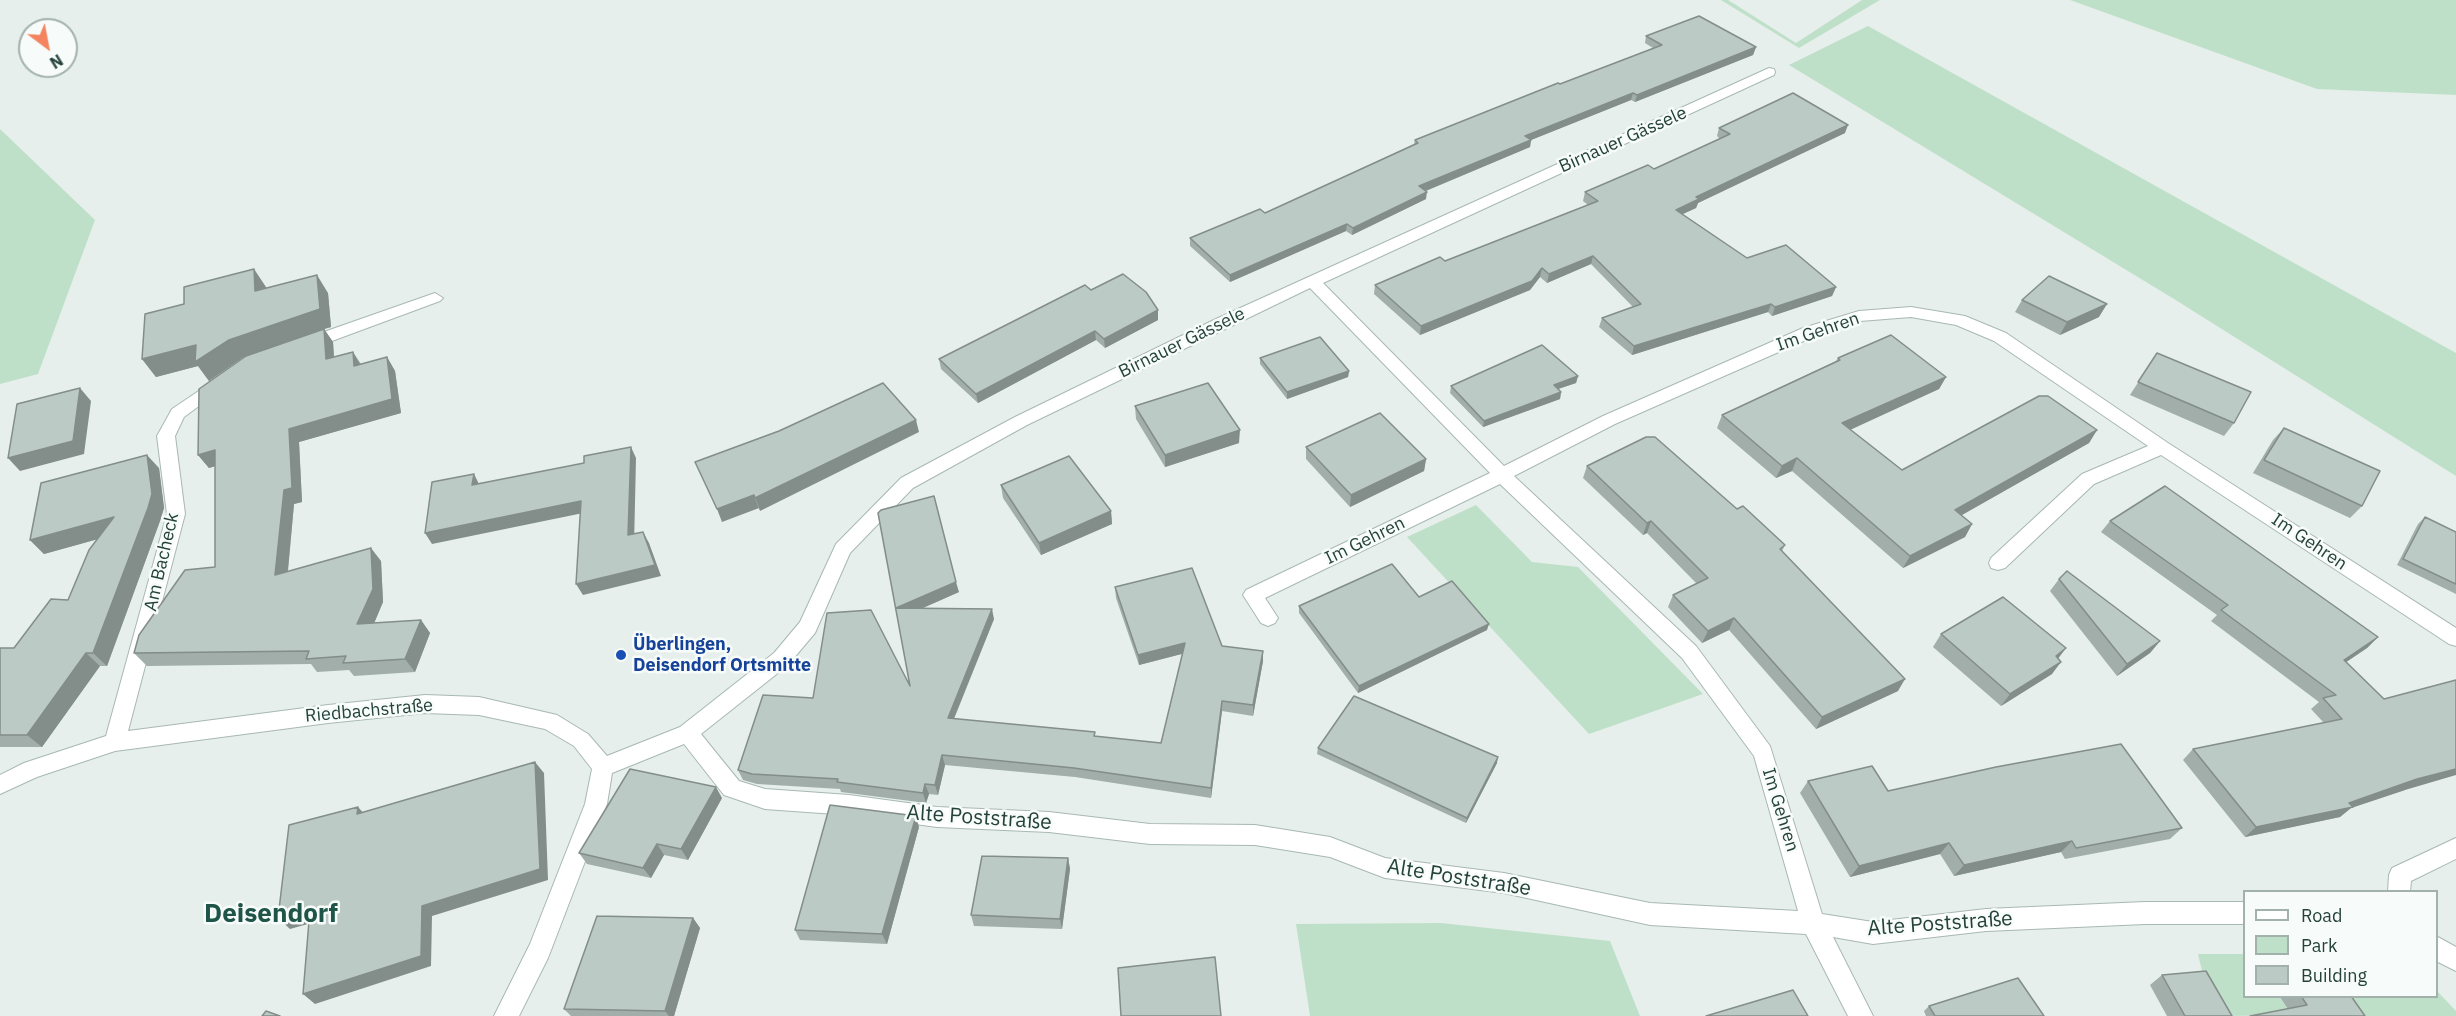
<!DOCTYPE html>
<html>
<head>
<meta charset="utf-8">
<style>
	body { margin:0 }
	#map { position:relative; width:2456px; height:1016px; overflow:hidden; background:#e6efeb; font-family:"IBM Plex Sans",sans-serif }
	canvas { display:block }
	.legend { position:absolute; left:2243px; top:890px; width:195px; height:108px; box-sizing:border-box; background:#f7fbf9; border:2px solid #a3b1ad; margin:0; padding:8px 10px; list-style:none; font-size:18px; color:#24423a }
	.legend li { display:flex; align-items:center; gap:12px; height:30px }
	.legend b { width:30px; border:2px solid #a3b1ad }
	.north { position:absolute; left:18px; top:18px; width:60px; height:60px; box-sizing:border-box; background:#f7fbf9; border:2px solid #a3b1ad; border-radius:50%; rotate:148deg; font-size:16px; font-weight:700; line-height:24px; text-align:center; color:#24423a }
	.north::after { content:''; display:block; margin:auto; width:21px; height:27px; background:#f4845f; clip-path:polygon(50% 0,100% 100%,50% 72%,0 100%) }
</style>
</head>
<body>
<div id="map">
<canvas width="2456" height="1016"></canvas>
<ul class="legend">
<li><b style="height:8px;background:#fff"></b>Road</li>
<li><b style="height:16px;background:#bfe0c8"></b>Park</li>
<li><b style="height:16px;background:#bbcac4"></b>Building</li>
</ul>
<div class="north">N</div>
</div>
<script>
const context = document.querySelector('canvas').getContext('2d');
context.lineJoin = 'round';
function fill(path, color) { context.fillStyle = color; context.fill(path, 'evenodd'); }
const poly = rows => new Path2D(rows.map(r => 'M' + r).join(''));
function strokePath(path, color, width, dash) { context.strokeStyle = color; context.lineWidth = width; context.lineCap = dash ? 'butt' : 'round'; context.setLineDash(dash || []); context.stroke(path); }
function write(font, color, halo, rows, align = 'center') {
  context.font = font + ' "IBM Plex Sans",sans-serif'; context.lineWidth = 5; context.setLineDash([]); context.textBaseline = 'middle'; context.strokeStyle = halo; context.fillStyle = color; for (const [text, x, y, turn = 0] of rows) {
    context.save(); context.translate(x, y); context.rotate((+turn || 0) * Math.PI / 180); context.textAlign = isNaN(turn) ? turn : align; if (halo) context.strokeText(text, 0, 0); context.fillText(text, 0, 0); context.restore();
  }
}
fill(poly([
	[1721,0,1728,0,1796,43,1862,0,1880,0,1799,48],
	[2070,0,2456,0,2456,95,2317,89],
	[1868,26,2456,353,2456,476,2174,299,1789,65],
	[0,129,95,220,38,374,0,384],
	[1476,505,1532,562,1578,567,1703,694,1589,734,1407,537],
	[1441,923,1610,941,1640,1016,1310,1016,1296,924],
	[2198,954,2244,954,2244,996,2279,997,2293,1015,2226,1016,2202,971],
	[2437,991,2456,1011,2456,1016,2342,1016,2328,997,2436,996]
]), '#bfe0c8');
const minor = poly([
	[1769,68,1774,69,1775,72,1774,75,1323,283,1504,466,1603,416,1803,328,1859,311,1911,307,1965,316,2006,333,2168,443,2456,628,2456,646,2449,644,2161,455,2094,484,2005,568,1998,570,1991,568,1989,563,1991,558,2082,474,2148,446,1994,341,1956,325,1911,317,1860,321,1815,336,1615,424,1514,476,1696,646,1770,746,1822,914,1873,922,1986,909,2145,902,2244,902,2244,924,2145,924,1986,931,1873,944,1833,937,1873,1016,1848,1016,1806,934,1650,925,1504,893,1385,878,1330,857,1255,845,1150,844,1049,832,937,827,849,815,765,809,724,795,684,744,612,773,607,804,548,958,519,1016,494,1016,530,944,585,804,592,769,574,746,545,729,479,715,425,713,328,723,115,751,37,777,0,794,0,775,24,763,106,736,167,514,157,436,172,409,212,382,224,382,226,386,184,417,175,436,185,514,128,731,328,705,425,695,479,697,557,715,588,734,607,756,680,727,774,653,800,622,836,544,901,478,1015,417,1216,319,1769,68],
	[1310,288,1490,473,1246,590,1243,595,1261,623,1268,626,1275,623,1278,618,1265,598,1500,484,1682,658,1754,756,1798,911,1650,903,1504,873,1385,858,1330,837,1255,825,1150,824,1049,812,937,807,849,795,765,789,739,781,701,734,788,665,815,633,850,553,913,488,1027,425,1310,288],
	[435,293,443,298,440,301,313,348,301,348,299,344,301,340,435,293],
	[2456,838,2456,859,2411,881,2410,892,2388,892,2389,875,2392,868,2456,838],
	[2436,936,2456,947,2456,971,2436,961,2436,936]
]);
strokePath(minor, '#a8b8b2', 2);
fill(minor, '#fff');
fill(poly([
	[1646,36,1756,47,1753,55,1635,102,1631,100,1531,140,1530,147,1426,191,1426,199,1352,235,1346,231,1230,282,1190,246,1190,238,1265,213,1414,144,1415,140,1653,48,1645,43],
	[1719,128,1845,133,1698,203,1696,208,1683,214,1747,258,1836,287,1832,296,1772,316,1768,312,1632,355,1599,327,1602,318,1633,307,1591,264,1547,283,1540,277,1530,290,1420,335,1374,294,1375,285,1445,261,1588,205,1583,201,1585,192,1654,169,1720,139,1717,136],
	[254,269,266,289,328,293,331,327,324,329,333,342,334,357,353,352,361,364,387,357,395,371,401,413,299,442,302,502,294,504,288,572,381,561,383,602,374,623,421,620,430,633,415,672,354,676,349,670,317,672,311,664,147,666,134,653,215,567,215,466,209,468,198,455,246,357,242,358,209,381,198,366,156,377,142,359,184,304],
	[1091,290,1158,310,1158,320,1105,348,1096,340,978,403,941,369,939,359],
	[2022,300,2099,317,2060,335,2015,312],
	[2157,353,2234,423,2224,436,2130,395],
	[1260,358,1349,371,1348,377,1287,399,1260,364],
	[1838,358,1946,377,1939,389,1850,429,1902,470,2097,430,2089,443,1961,515,1972,524,1965,537,1903,568,1792,471,1776,478,1717,428,1722,415,1836,361],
	[1578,376,1576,383,1558,389,1561,392,1560,399,1483,427,1450,393,1451,386],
	[1135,406,1239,443,1165,467,1136,419],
	[2284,428,2362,506,2350,518,2253,473,2273,440],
	[1306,447,1426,459,1424,471,1350,507,1306,459],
	[1587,466,1737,509,1785,545,1782,551,1898,691,1816,729,1729,630,1702,643,1668,607,1673,595,1697,584,1647,533,1643,535,1583,478],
	[159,468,164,508,160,521,107,666,100,666,42,747,0,747,0,648,14,648,68,600,98,539,44,554,30,540],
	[1001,485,1111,511,1112,524,1041,555,1003,498],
	[878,513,959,592,923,608,994,619,954,719,1095,732,1095,736,1161,743,1182,654,1139,665,1116,598,1115,587,1222,646,1263,661,1253,716,1222,711,1211,798,1075,777,945,765,938,795,929,794,926,803,841,792,840,789,757,784,743,780,738,770,813,698,910,686],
	[2425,517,2456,532,2456,594,2397,565,2418,524],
	[2110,521,2378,637,2367,648,2346,662,2405,790,2351,808,2340,817,2245,837,2183,760,2193,749,2324,723,2311,709,2319,702,2211,621,2217,615,2101,532],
	[2059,579,2160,641,2150,653,2117,676,2050,591],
	[1419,597,1487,630,1358,693,1299,613,1299,606],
	[1941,634,2066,648,2058,658,2052,674,2001,706,1933,647],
	[1318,748,1497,763,1466,823,1317,754],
	[1808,781,1888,791,2182,828,2170,839,2065,859,2061,852,1954,876,1940,854,1850,877,1800,793],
	[722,798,688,860,664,855,651,878,587,864,579,853],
	[919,827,887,944,800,940,795,930],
	[1068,858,1070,869,1062,929,974,926,971,915],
	[693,918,700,928,674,1016,571,1016,564,1009],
	[2162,975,2232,1016,2167,1016,2150,985],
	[2279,996,2351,996,2288,1009],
	[1929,1006,2044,1016,1926,1016,1924,1011]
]), '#a1aea9');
fill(poly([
	[1756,47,1753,55,1635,102,1637,95],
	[1633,93,1631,100,1531,140,1530,147,1418,194,1419,186,1525,136],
	[1848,125,1845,133,1698,203,1696,208,1674,218,1676,210,1696,197],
	[1427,192,1426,199,1352,235,1353,228],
	[1347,224,1346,231,1230,282,1230,275],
	[1593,256,1591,264,1547,283,1549,274],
	[1542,268,1540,277,1530,290,1420,335,1421,326],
	[254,269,266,287,267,310,255,291],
	[317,275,328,293,331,327,324,329,333,342,335,373,326,359,324,329,242,358,209,381,198,366,156,377,142,359],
	[1836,287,1832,296,1772,316,1775,307],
	[1771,304,1768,312,1632,355,1634,346],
	[2107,304,2099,317,2060,335,2067,322],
	[1158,310,1158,320,1105,348,1104,339],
	[1095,331,1096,340,978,403,976,394],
	[353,352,361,366,354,366],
	[387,357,395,371,401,413,299,442,302,502,294,504,286,589,275,575,289,429],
	[1349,371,1348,377,1287,399,1287,392],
	[1578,376,1576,383,1552,391,1554,385],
	[1946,377,1939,389,1837,436,1842,423],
	[80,388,91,401,84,454,20,471,8,458],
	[1561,392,1560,399,1483,427,1484,421],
	[916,420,919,432,760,511,755,498],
	[1240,430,1239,443,1165,467,1165,455],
	[2097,430,2089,443,1948,523,1955,510],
	[631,447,636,458,634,546,628,535],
	[215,450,226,463,209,468,198,455],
	[147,455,159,468,164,508,160,521,107,666,93,653],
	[1797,458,1792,471,1776,478,1782,466],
	[1426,459,1424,471,1350,507,1351,495],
	[474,474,480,486,472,485],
	[754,495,759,508,722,522,717,509],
	[581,501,588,512,432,544,425,533],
	[1111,511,1112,524,1041,555,1039,543],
	[114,517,127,531,44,554,30,540],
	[1651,521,1647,533,1643,535,1647,523],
	[1972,524,1965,537,1903,568,1910,556],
	[643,532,649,543,661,576,583,595,576,584],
	[371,548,381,561,383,602,368,638,357,624],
	[956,582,959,592,900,618,896,608],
	[992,609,994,619,950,728,948,718],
	[1734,618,1729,630,1702,643,1708,631],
	[421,620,430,633,415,672,405,659],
	[1489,624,1487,630,1358,693,1359,686],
	[2378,637,2367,648,2333,671,2344,660],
	[2160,641,2150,653,2117,676,2127,664],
	[1185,643,1185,653,1139,665,1138,655],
	[2066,648,2057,660,2056,656],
	[1263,651,1263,661,1253,716,1253,705],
	[86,653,100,666,42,747,27,735],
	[2061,662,2052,674,2001,706,2010,694],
	[1905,679,1898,691,1816,729,1822,717],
	[1222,701,1222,711,1211,798,1211,788],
	[942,755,945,765,938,795,935,785],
	[1498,757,1497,763,1466,823,1467,818],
	[535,762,544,773,548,880,432,916,431,966,315,1004,303,994,422,906],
	[2456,769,2456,775,2405,790,2351,808,2340,817,2245,837,2256,827,2349,803,2417,779],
	[925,784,929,794,926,803,923,793],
	[716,787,722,798,688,860,681,849],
	[358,807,368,818,357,814],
	[916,816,919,827,887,944,882,934],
	[2072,841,2061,852,1954,876,1964,865],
	[1949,843,1940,854,1850,877,1859,866],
	[657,844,664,855,651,878,643,868],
	[1068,858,1070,869,1062,929,1060,919],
	[310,909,322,920,290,929,278,918],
	[693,918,700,928,674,1016,669,1016,665,1011]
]), '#838d89');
const building = poly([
	[1699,16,1756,47,1637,95,1633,93,1525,136,1531,140,1419,186,1427,192,1353,228,1347,224,1230,275,1190,238,1260,209,1265,213,1418,143,1415,140,1558,83,1560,84,1662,45,1646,36,1699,16],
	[1793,93,1848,125,1696,197,1699,199,1676,210,1747,258,1786,245,1836,287,1775,307,1771,304,1634,346,1602,318,1641,304,1593,256,1549,274,1542,268,1532,281,1421,326,1375,285,1440,257,1445,261,1598,201,1585,192,1648,165,1654,169,1730,134,1719,128,1793,93],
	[254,269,255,291,317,275,320,309,229,340,195,362,196,345,142,359,145,314,184,304,184,287,254,269],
	[1123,274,1146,292,1158,310,1104,339,1095,331,976,394,939,359,1085,285,1091,290,1123,274],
	[2049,276,2107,304,2067,322,2022,300,2049,276],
	[324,329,326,359,353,352,354,366,387,357,392,399,289,429,292,488,284,490,275,575,371,548,373,589,357,624,421,620,405,659,343,663,346,656,306,659,309,651,134,653,139,635,185,570,215,567,215,450,198,455,199,389,246,356,324,329],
	[1891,335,1946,377,1842,423,1902,470,2039,396,2048,396,2097,430,1955,510,1972,524,1910,556,1797,458,1782,466,1722,415,1840,360,1838,358,1891,335],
	[1320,337,1349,371,1287,392,1260,358,1320,337],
	[1542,345,1578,376,1554,385,1561,392,1484,421,1451,386,1542,345],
	[2157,353,2251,392,2234,423,2138,382,2157,353],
	[883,383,916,420,755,498,754,495,717,509,695,462,779,431,883,383],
	[1208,383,1240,430,1165,455,1135,406,1208,383],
	[80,388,73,441,8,458,17,404,80,388],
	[1380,413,1426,459,1351,495,1306,447,1380,413],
	[2284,428,2380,471,2362,506,2264,460,2284,428],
	[1646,437,1655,437,1737,509,1743,506,1785,545,1780,549,1905,679,1822,717,1734,618,1708,631,1673,595,1708,578,1651,521,1647,523,1587,466,1646,437],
	[631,447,628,535,643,532,655,565,576,584,581,501,425,533,432,482,474,474,472,485,584,463,584,456,631,447],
	[147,455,152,494,148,508,93,653,86,653,27,735,0,735,0,648,14,648,51,599,68,600,89,550,114,517,30,540,41,483,147,455],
	[1069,456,1111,511,1039,543,1001,485,1069,456],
	[2165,486,2378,637,2344,660,2384,699,2456,680,2456,769,2417,779,2349,803,2353,807,2256,827,2193,749,2342,719,2323,698,2336,695,2221,610,2228,605,2110,521,2165,486],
	[934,496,956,582,896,608,992,609,948,718,1095,732,1094,736,1161,743,1185,643,1138,655,1115,587,1192,568,1222,646,1263,651,1253,705,1222,701,1211,788,1074,768,942,755,935,785,925,784,923,793,837,782,838,779,752,774,738,770,763,695,813,698,827,613,871,610,910,686,878,513,881,510,934,496],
	[2425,517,2456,532,2456,584,2403,559,2425,517],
	[1392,564,1419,597,1452,581,1489,624,1359,686,1299,606,1392,564],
	[2067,571,2160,641,2127,664,2059,579,2067,571],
	[2003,597,2066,648,2056,656,2061,662,2010,694,1941,634,2003,597],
	[1354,696,1498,757,1467,818,1318,748,1354,696],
	[2121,744,2182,828,2076,848,2072,841,1964,865,1949,843,1859,866,1808,781,1872,766,1888,791,1996,767,2121,744],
	[535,762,540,869,422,906,421,956,303,994,310,909,278,918,289,825,358,807,357,814,535,762],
	[630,769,716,787,681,849,657,844,643,868,579,853,630,769],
	[830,805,916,816,882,934,795,930,830,805],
	[982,856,1068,858,1060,919,971,915,982,856],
	[597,916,693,918,665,1011,564,1009,597,916],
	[1215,957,1221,1016,1121,1016,1118,968,1215,957],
	[2206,971,2232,1016,2185,1016,2162,975,2206,971],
	[2018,978,2044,1016,1935,1016,1929,1006,2018,978],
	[1793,990,1808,1016,1706,1016,1793,990],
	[2301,996,2351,996,2365,1016,2250,1016,2307,1005,2301,996],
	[266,1011,280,1016,262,1016,266,1011]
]);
fill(building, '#bbcac4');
strokePath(building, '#838d89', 1.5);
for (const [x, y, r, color] of [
	[621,655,6,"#1a4fb4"]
]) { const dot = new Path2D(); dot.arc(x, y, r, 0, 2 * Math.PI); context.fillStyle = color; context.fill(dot); strokePath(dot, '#f7fbf9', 2); }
write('18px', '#24423a', '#f7fbf9', [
	["Birnauer Gässele",1623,140,-24],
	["Im Gehren",1818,332,-19],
	["Birnauer Gässele",1182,343,-26],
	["Im Gehren",1365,541,-26],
	["Im Gehren",2309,542,34],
	["Am Bacheck",162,562,-77],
	["Riedbachstraße",369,711,-5],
	["Im Gehren",1780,810,73]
]);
write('bold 18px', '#164399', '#f7fbf9', [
	["Überlingen,",633,645],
	["Deisendorf Ortsmitte",633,666]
], 'left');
write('21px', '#24423a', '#f7fbf9', [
	["Alte Poststraße",979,818,4],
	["Alte Poststraße",1459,878,9],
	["Alte Poststraße",1940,924,-4]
]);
write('bold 26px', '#1f5548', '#f7fbf9', [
	["Deisendorf",271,914]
]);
</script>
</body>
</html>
